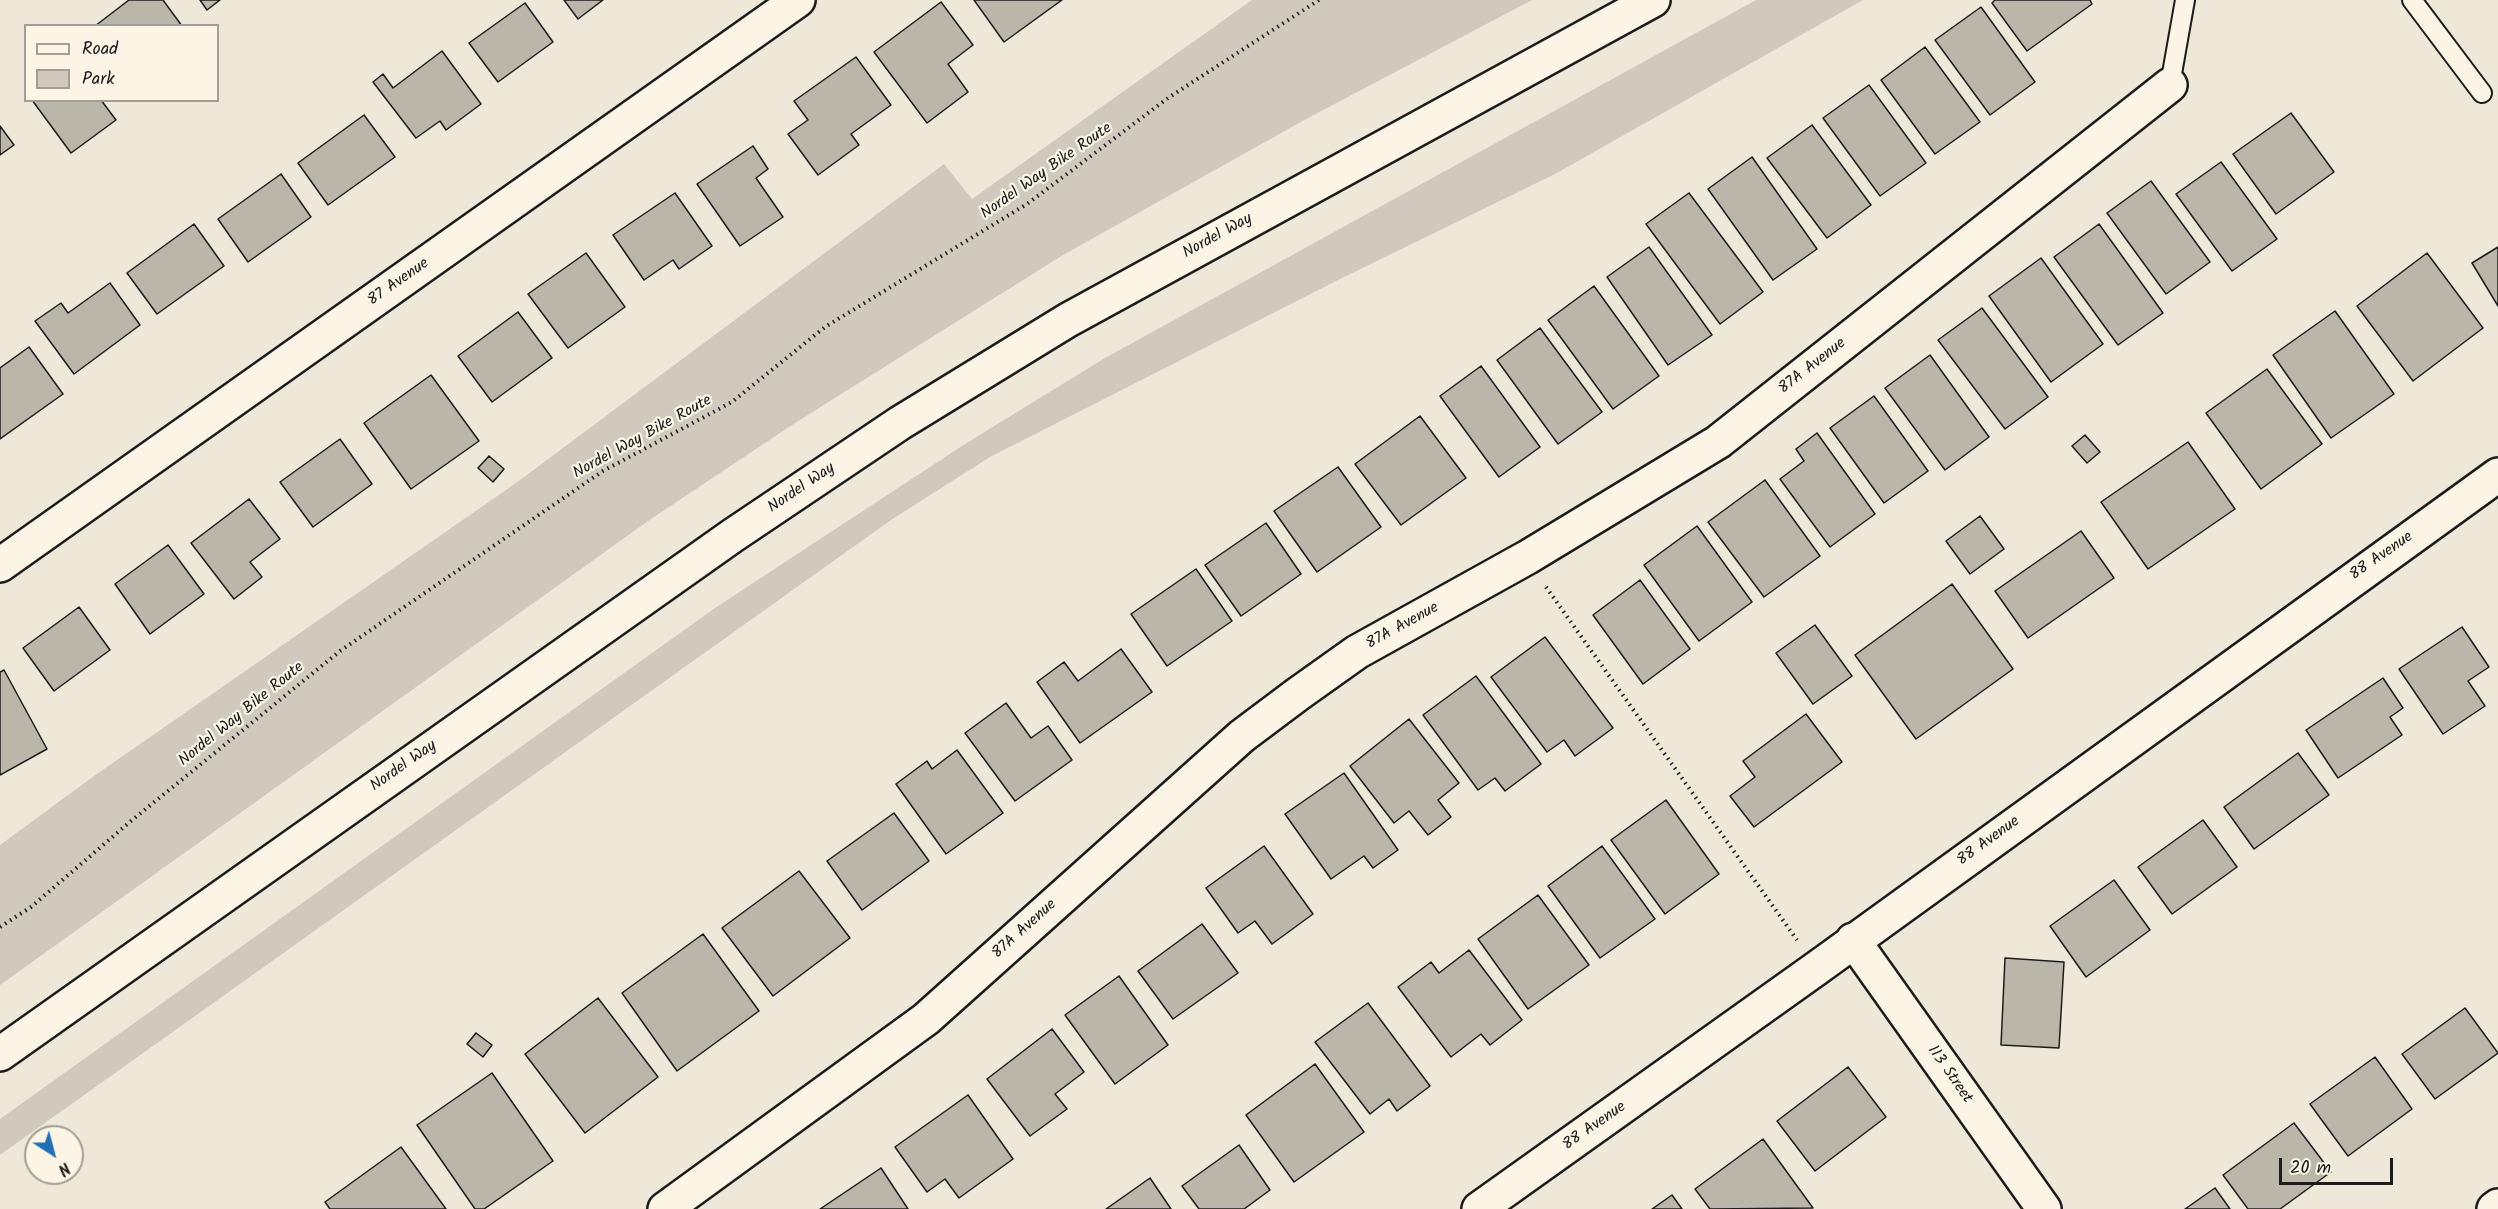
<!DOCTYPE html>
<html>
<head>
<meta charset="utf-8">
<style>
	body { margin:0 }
	#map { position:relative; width:2498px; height:1209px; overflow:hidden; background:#eee8d9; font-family:Kalam,sans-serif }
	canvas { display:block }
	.legend { position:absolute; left:24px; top:24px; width:195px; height:78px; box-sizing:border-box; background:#fcf5e5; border:2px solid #a29e95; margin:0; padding:8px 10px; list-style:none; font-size:18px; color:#1c1c1c }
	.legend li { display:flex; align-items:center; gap:12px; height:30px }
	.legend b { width:30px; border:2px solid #a29e95 }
	.north { position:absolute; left:24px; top:1125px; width:60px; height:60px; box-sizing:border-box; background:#fcf5e5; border:2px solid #a29e95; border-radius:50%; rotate:144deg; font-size:16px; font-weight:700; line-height:24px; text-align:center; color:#1c1c1c }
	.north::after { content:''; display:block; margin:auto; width:21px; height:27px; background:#1f6fb2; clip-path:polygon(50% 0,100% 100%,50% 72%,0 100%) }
	.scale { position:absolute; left:2279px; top:1158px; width:114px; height:27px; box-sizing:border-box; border:3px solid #1c1c1c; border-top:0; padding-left:8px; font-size:18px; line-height:21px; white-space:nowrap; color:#1c1c1c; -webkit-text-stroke:4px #fcf5e5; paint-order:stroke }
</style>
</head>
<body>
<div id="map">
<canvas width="2498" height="1209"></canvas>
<ul class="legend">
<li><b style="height:8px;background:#fcf5e5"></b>Road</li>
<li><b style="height:16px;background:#cfcabd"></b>Park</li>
</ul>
<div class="north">N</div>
<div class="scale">20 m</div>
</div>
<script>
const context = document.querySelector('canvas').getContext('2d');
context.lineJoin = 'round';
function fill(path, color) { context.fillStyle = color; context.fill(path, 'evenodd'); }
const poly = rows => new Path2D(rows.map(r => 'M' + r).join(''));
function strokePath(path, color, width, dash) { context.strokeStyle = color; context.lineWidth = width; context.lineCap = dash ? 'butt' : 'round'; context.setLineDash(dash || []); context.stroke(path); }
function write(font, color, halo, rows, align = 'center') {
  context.font = font + ' Kalam,sans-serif'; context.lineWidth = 4.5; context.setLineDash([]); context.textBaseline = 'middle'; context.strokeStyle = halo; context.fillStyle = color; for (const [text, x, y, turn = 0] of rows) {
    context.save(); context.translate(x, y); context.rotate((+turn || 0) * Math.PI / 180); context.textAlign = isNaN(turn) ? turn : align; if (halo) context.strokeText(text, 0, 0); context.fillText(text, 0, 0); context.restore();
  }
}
fill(poly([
	[1252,0,1532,0,1308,118,1063,255,795,423,648,521,0,985,0,845,94,776,516,483,944,164,972,199],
	[1756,0,1863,0,1555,174,1340,279,990,457,891,520,0,1155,0,1119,715,608,965,444,1105,358]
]), '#cfcabd');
const building = poly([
	[129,0,163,0,182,26,95,26,129,0],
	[200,0,220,0,207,10,200,0],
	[564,0,603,0,578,19,564,0],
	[974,0,1062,0,1004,42,974,0],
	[1995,0,2090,0,2092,4,2027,51,1992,3,1995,0],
	[941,2,973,45,948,64,968,92,927,123,874,52,941,2],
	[525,3,553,42,498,82,469,43,525,3],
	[1981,7,2035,82,1990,115,1935,40,1981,7],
	[1925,47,1980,122,1935,154,1881,80,1925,47],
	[442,51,481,104,446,130,440,121,416,138,373,82,383,74,393,88,442,51],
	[856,57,891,105,851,134,859,145,818,175,788,134,808,120,794,101,856,57],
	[1869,85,1926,163,1880,196,1823,118,1869,85],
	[32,100,101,100,116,120,71,153,32,100],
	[2291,113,2334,172,2276,214,2233,154,2291,113],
	[364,115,395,157,328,205,298,163,364,115],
	[1812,125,1871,205,1827,238,1767,158,1812,125],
	[0,126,14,145,0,155,0,126],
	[753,146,768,169,756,178,783,217,740,246,697,184,753,146],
	[1752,157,1817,249,1773,280,1708,189,1752,157],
	[2221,162,2277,239,2232,271,2176,194,2221,162],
	[281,174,311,217,248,262,218,219,281,174],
	[2151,181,2210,262,2166,294,2107,213,2151,181],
	[675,193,712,246,679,269,673,260,644,280,613,235,675,193],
	[1689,193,1763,292,1720,324,1646,224,1689,193],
	[194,224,224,266,157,314,127,273,194,224],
	[2099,224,2163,313,2118,345,2054,257,2099,224],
	[1649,247,1712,335,1668,365,1607,277,1649,247],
	[2498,247,2498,306,2472,263,2498,247],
	[586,253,625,307,568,348,528,294,586,253],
	[2427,253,2483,328,2413,381,2357,306,2427,253],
	[2041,258,2103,344,2051,382,1989,296,2041,258],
	[110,283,140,325,74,374,35,321,61,303,68,313,110,283],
	[1594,286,1659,376,1613,409,1548,320,1594,286],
	[1982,308,2048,397,2005,429,1938,340,1982,308],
	[2335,311,2394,394,2331,438,2273,355,2335,311],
	[518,312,552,358,492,402,458,356,518,312],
	[1540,328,1602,412,1558,444,1497,360,1540,328],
	[29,347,63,394,0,439,0,368,29,347],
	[1930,355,1989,437,1945,470,1885,388,1930,355],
	[1481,366,1540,447,1499,477,1440,396,1481,366],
	[2267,369,2322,444,2261,489,2206,413,2267,369],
	[431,375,479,441,411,489,364,423,431,375],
	[1874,396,1928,471,1884,503,1830,428,1874,396],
	[1420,416,1466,478,1401,525,1355,464,1420,416],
	[1817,433,1875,514,1830,547,1780,479,1804,461,1796,449,1817,433],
	[2085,435,2100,452,2087,463,2072,446,2085,435],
	[340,439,372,484,313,527,280,482,340,439],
	[2188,442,2235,509,2148,569,2101,502,2188,442],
	[489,456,504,469,493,482,478,468,489,456],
	[1338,467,1381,527,1317,572,1274,511,1338,467],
	[1765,480,1820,556,1764,597,1708,522,1765,480],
	[249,499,280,539,250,562,262,577,234,599,191,543,249,499],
	[1980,516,2004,549,1970,574,1946,541,1980,516],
	[1266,523,1301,574,1241,616,1205,565,1266,523],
	[1697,526,1752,602,1699,641,1644,565,1697,526],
	[2081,531,2114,578,2028,638,1995,591,2081,531],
	[168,545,204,594,150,634,115,584,168,545],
	[1196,569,1232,621,1167,666,1131,614,1196,569],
	[1640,580,1690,649,1643,684,1593,615,1640,580],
	[1952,584,2013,669,1916,739,1855,655,1952,584],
	[79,607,110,650,54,691,23,648,79,607],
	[1815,625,1852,676,1813,704,1776,653,1815,625],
	[2462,627,2489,667,2468,681,2485,706,2443,734,2399,669,2462,627],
	[1545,637,1613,728,1575,756,1564,740,1547,752,1491,677,1545,637],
	[1121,649,1152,692,1080,743,1037,682,1064,662,1078,681,1121,649],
	[4,670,47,749,0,775,0,672,4,670],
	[1476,676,1541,764,1505,791,1495,778,1478,790,1423,715,1476,676],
	[2383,678,2403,708,2390,717,2402,735,2338,778,2306,730,2383,678],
	[1006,703,1031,738,1048,726,1072,760,1015,801,965,733,1006,703],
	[1806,714,1842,762,1754,827,1730,796,1755,777,1743,761,1806,714],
	[1409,719,1459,783,1438,800,1451,817,1428,835,1409,811,1394,823,1350,766,1409,719],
	[957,750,1003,813,946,854,896,784,927,761,932,769,957,750],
	[2298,753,2329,795,2254,849,2224,807,2298,753],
	[1344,773,1398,850,1373,868,1364,856,1331,879,1285,814,1344,773],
	[1666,800,1719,874,1665,914,1611,840,1666,800],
	[894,813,929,861,862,910,827,861,894,813],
	[2203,820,2237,867,2172,914,2138,867,2203,820],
	[1264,846,1313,914,1272,944,1255,921,1238,933,1206,888,1264,846],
	[1602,846,1655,919,1600,958,1548,886,1602,846],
	[799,871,850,938,773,996,722,928,799,871],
	[2114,880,2150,930,2086,977,2050,926,2114,880],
	[1538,895,1589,965,1528,1009,1478,939,1538,895],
	[1202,924,1238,973,1173,1019,1138,971,1202,924],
	[703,934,759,1011,677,1071,622,993,703,934],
	[1469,950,1522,1020,1490,1045,1481,1034,1451,1057,1398,987,1431,962,1439,973,1469,950],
	[2005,958,2064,962,2059,1048,2001,1045,2005,958],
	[1119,976,1168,1045,1115,1084,1065,1015,1119,976],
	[598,998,658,1077,585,1133,525,1054,598,998],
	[1368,1003,1430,1086,1397,1111,1389,1099,1370,1114,1315,1042,1368,1003],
	[2465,1008,2498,1053,2435,1099,2402,1054,2465,1008],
	[1052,1029,1084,1072,1055,1094,1067,1109,1030,1136,987,1079,1052,1029],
	[476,1033,492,1045,483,1057,467,1044,476,1033],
	[2375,1057,2412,1109,2348,1156,2310,1104,2375,1057],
	[1315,1064,1364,1132,1294,1182,1246,1115,1315,1064],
	[1848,1067,1886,1117,1815,1171,1777,1121,1848,1067],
	[492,1073,553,1161,484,1209,475,1209,417,1125,492,1073],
	[968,1095,1013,1159,959,1198,945,1179,927,1192,895,1147,968,1095],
	[2294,1123,2331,1172,2280,1209,2248,1209,2223,1175,2294,1123],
	[1763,1139,1813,1208,1710,1209,1695,1189,1763,1139],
	[1239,1145,1270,1190,1244,1209,1199,1209,1182,1186,1239,1145],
	[401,1147,446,1209,330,1209,325,1202,401,1147],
	[881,1168,908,1209,820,1209,881,1168],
	[1150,1178,1171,1209,1106,1209,1150,1178],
	[2215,1188,2230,1209,2185,1209,2215,1188],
	[1672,1195,1682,1209,1652,1209,1672,1195]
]);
fill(building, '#bab6aa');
strokePath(building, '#1c1c1c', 1.5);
const lane = poly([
	[2412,0,2482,93],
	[2170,85,2185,0]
]);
const street = poly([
	[0,565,798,0],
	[1853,940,2044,1209],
	[665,1209,926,1019,1242,736,1298,694,1357,652,1528,557,1718,442,2170,85],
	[1479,1209,1817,968,2498,475],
	[2494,1209,2498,1206]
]);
const secondary = poly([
	[0,1054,732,536,900,423,1068,320,1653,0]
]);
strokePath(lane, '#1c1c1c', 22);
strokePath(street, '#1c1c1c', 38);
strokePath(secondary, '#1c1c1c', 38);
strokePath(poly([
	[1546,587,1797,940],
	[0,927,31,907,131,821,340,651,603,471,732,402,825,327,1027,204,1168,98,1319,0]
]), '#1c1c1c', 4, [1.5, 4.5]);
strokePath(lane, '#fcf5e5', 18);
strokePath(street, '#fcf5e5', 33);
strokePath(secondary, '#fcf5e5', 33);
write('16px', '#1c1c1c', '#fcf5e5', [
	["Nordel Way Bike Route",1047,172,-35],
	["Nordel Way",1218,237,-29],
	["87 Avenue",399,283,-35],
	["87A Avenue",1813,367,-38],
	["Nordel Way Bike Route",643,438,-29],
	["Nordel Way",802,489,-34],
	["88 Avenue",2382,557,-35],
	["87A Avenue",1403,627,-29],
	["Nordel Way Bike Route",242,715,-39],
	["Nordel Way",404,767,-35],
	["88 Avenue",1989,842,-36],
	["87A Avenue",1025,930,-42],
	["113 Street",1949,1075,55],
	["88 Avenue",1595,1127,-35]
]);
</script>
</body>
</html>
